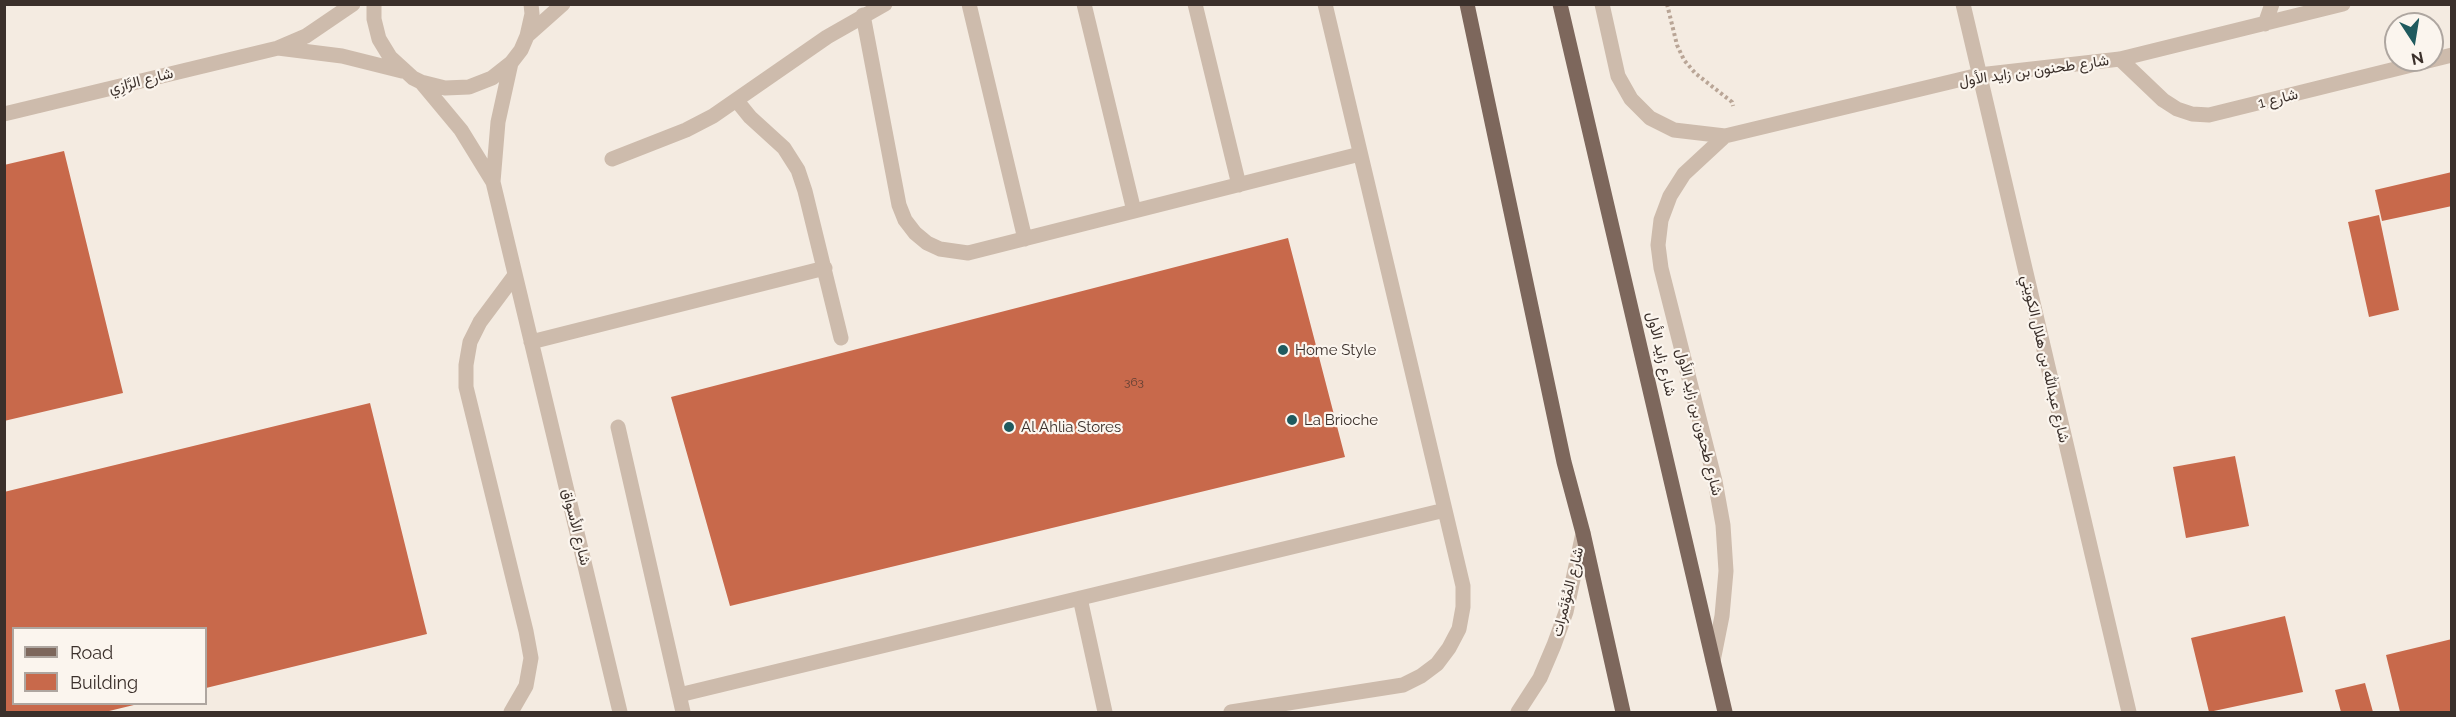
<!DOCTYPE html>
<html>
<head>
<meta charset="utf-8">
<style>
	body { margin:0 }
	#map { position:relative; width:2456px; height:717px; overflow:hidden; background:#f4ebe1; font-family:Raleway,sans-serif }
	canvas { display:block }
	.frame { position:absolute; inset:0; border:6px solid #3b302b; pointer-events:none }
	.legend { position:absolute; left:12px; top:627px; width:195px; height:78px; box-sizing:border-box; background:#fbf5ee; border:2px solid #aea6a0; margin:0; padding:8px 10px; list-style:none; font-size:18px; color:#3b302b }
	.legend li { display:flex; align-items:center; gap:12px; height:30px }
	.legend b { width:30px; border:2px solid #aea6a0 }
	.north { position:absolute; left:2384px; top:12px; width:60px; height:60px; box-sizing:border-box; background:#fbf5ee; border:2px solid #aea6a0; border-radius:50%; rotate:168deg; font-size:16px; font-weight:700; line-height:24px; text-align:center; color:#3b302b }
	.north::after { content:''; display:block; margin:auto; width:21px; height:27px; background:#1f5a5e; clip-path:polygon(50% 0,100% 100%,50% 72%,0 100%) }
</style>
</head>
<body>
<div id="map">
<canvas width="2456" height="717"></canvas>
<div class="frame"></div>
<ul class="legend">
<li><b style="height:8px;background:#7d675c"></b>Road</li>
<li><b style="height:16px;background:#c8694b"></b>Building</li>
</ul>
<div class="north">N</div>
</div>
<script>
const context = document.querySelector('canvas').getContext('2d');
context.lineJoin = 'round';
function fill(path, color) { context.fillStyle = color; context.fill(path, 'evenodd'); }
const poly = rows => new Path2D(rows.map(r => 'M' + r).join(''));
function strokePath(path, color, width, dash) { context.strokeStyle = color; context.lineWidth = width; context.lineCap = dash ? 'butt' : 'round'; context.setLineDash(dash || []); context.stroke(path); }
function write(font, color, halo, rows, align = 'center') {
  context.font = font + ' Raleway,Vazirmatn,sans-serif'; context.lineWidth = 4.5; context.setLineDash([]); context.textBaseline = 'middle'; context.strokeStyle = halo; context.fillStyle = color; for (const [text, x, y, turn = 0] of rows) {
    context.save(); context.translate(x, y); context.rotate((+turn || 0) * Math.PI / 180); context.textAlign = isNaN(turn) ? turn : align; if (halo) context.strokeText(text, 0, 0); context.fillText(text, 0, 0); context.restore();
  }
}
fill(poly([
	[64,151,123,393,4,421,4,165],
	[2452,172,2452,206,2382,221,2375,190],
	[2379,215,2399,310,2369,317,2348,222],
	[1288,238,1345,457,730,606,671,397],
	[370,403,427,634,206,688,206,628,14,628,14,704,138,704,105,712,4,712,4,492],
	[2235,456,2249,526,2186,538,2173,467],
	[2285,616,2303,692,2209,712,2191,638],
	[2452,639,2452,712,2400,712,2386,655],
	[2365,683,2373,712,2341,712,2335,690]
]), '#c8694b');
strokePath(poly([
	[1667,4,1677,45,1684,60,1695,73,1732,102,1733,106]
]), '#b9a596', 4, [3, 3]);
strokePath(poly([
	[374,4,374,19,379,39,390,57,413,78,421,82,445,88,469,87,492,78,511,63,521,50,527,36,532,14,531,4],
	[969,4,1025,239],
	[1084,4,1134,211],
	[1195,4,1239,185],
	[1602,4,1618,76,1631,99,1650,118,1674,130,1725,136,1979,75,2120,59,2343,4],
	[1963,4,2129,712],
	[863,15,899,205,905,220,915,233,927,243,940,249,968,253,1360,154],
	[2265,24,2272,4],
	[527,36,563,4],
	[278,48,342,56,402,71],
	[2120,59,2163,100,2177,109,2192,114,2209,115,2452,55],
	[511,63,498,122,493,182,620,712],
	[421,82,461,130,493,182],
	[737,101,750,117,784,148,798,170,805,191,841,338],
	[4,114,278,48,306,36,353,4],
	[612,159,686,130,713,116,827,37,885,4],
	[531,342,825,268],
	[618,427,683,712],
	[1080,598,1105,712],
	[1713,661,1722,616,1726,571,1723,525,1715,481,1661,268,1658,245,1661,220,1670,196,1684,174,1725,136],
	[679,695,1445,510],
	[511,712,526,686,531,658,526,631,466,387,466,365,470,342,480,322,515,275],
	[1231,712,1403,685,1421,676,1437,664,1449,648,1459,629,1463,607,1463,586,1325,4],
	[1518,712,1540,678,1554,645,1566,612,1583,533]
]), '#cdbbac', 15);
strokePath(poly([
	[1467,4,1564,462,1583,533,1623,712],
	[1560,4,1725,712]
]), '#7d675c', 15);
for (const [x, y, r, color] of [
	[1283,350,6,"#1f5a5e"],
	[1292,420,6,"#1f5a5e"],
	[1009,427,6,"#1f5a5e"]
]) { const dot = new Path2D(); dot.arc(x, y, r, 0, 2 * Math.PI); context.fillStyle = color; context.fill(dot); strokePath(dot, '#fbf5ee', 2); }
write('12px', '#5e3e33', null, [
	["363",1134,382]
]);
write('15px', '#3b302b', '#fbf5ee', [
	["شارع طحنون بن زايد الأول",2034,71,-8],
	["شارع الرَّازِي",141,81,-14],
	["شارع 1",2278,99,-14],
	["شارع زايد الأول",1661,354,77],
	["شارع عبدالله بن هلال الكويتي",2045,359,77],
	["شارع طحنون بن زايد الأول",1699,422,76],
	["شارع الأسواق",576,527,76],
	["شارع المُؤتَمرات",1568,592,-76]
]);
write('15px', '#3b302b', '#fbf5ee', [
	["Home Style",1295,350],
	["La Brioche",1304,420],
	["Al Ahlia Stores",1021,427]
], 'left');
</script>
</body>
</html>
